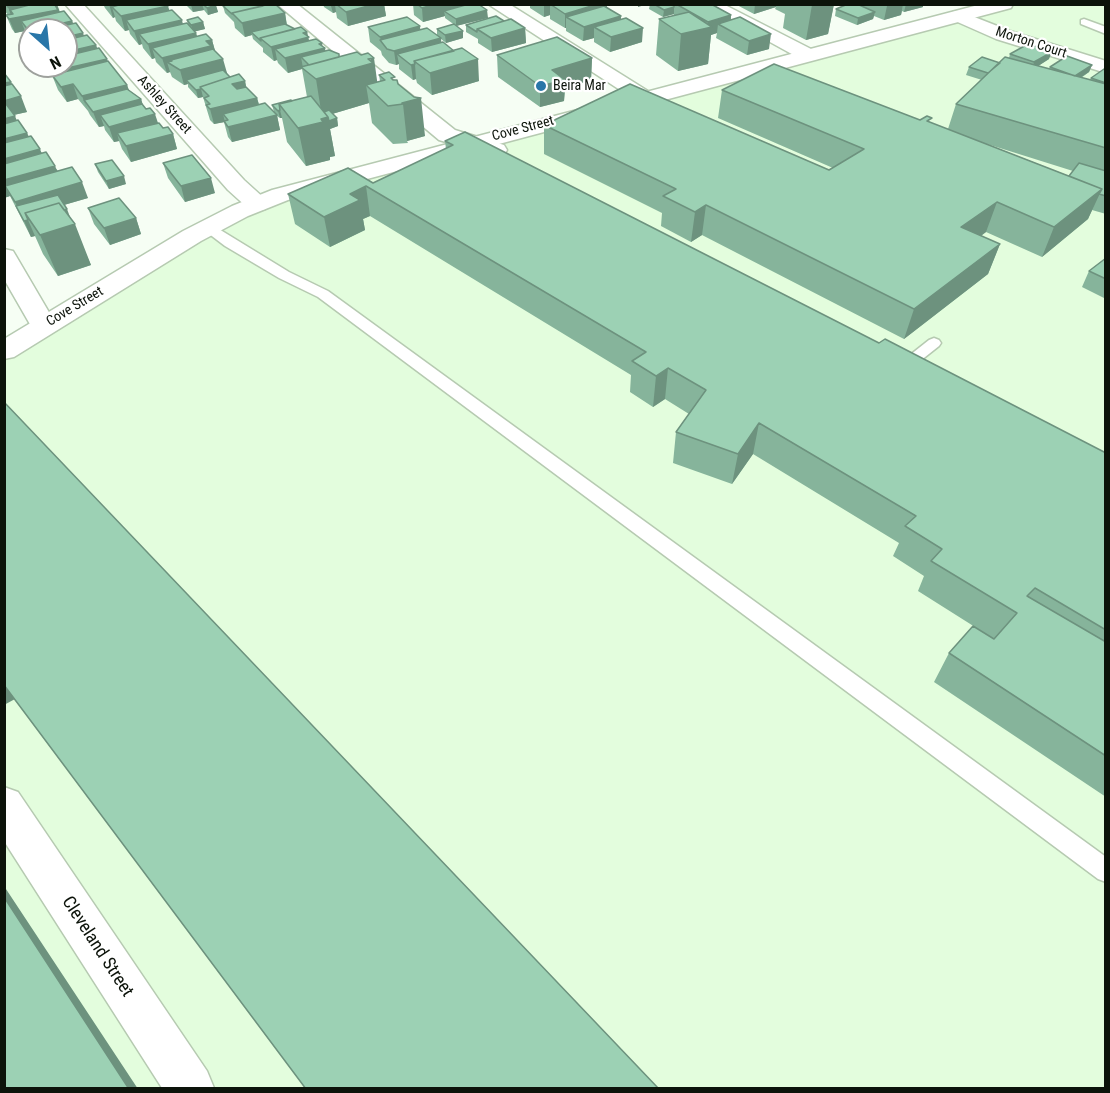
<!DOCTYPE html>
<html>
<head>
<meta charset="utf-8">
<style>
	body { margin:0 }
	#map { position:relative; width:1110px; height:1093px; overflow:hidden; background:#f6fef4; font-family:"Roboto Condensed",sans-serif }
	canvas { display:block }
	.frame { position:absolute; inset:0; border:6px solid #0c130a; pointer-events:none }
	.north { position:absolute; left:18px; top:18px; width:60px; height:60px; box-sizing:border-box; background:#fff; border:2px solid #9ea19d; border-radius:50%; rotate:153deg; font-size:16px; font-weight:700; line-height:24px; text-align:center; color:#0c130a }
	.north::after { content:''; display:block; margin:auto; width:21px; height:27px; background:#2976a8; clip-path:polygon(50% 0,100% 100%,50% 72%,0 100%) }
</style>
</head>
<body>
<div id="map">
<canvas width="1110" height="1093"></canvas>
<div class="frame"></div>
<div class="north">N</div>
</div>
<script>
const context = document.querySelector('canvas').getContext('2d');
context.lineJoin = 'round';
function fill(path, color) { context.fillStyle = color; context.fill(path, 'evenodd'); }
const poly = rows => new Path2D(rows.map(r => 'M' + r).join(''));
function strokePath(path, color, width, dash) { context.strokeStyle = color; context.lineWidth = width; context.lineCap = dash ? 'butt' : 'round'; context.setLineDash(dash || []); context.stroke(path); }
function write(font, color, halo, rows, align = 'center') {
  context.font = font + ' "Roboto Condensed",sans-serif'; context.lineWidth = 4.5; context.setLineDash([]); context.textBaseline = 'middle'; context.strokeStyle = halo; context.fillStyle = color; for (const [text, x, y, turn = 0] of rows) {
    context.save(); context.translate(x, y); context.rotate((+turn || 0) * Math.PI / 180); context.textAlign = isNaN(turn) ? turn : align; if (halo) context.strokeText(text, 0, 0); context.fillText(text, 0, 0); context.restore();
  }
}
fill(poly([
	[1005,5,1105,5,1105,1088,5,1088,5,351,240,211]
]), '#e3fddd');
const service = poly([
	[1084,19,1106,27,1106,34,1081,24,1081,20,1084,19],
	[209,223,289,272,328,291,1106,857,1106,882,1098,879,318,297,279,278,225,246,204,230,202,227,209,223],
	[934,338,939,340,941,343,939,346,915,365,905,365,902,362,905,359,929,340,934,338]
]);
const minor = poly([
	[65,4,83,4,244,180,265,199,269,204,265,209,257,211,249,209,228,190,65,4],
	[277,4,297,4,455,130,504,145,507,150,504,155,496,157,439,140,277,4],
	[488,4,509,4,651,93,654,97,651,101,637,101,488,4],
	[701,4,723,4,813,50,815,54,813,58,799,58,701,4],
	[959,11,1010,31,1106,61,1106,73,996,39,953,20,950,16,953,12,959,11],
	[4,249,13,251,16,256,57,326,53,332,44,334,35,332,31,326,4,279,4,249],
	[4,787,18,792,207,1071,214,1088,162,1088,4,841,4,787]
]);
const secondary = poly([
	[982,4,1013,4,1011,8,288,200,248,216,201,241,14,357,4,359,4,339,183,231,232,206,272,190,982,4]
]);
strokePath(service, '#b6cab1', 3);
strokePath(minor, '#b6cab1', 3);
strokePath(secondary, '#b6cab1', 3);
fill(service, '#fff');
fill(minor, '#fff');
fill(secondary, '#fff');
fill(poly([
	[4,4,57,4,60,12,72,21,73,23,84,36,96,45,97,49,127,85,129,90,141,99,143,106,158,123,163,128,173,134,177,149,131,162,122,149,119,141,114,142,105,130,104,126,99,127,90,115,88,111,78,99,67,102,58,90,52,75,61,73,60,70,56,71,53,66,66,66,30,30,30,40,25,31,15,33,12,29,6,15,8,15,4,10],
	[103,4,167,4,169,10,183,24,188,24,187,20,203,22,205,29,195,31,197,36,212,40,215,51,227,73,230,77,245,81,246,87,257,98,259,104,274,112,272,105,307,97,302,69,288,73,278,63,277,60,274,61,263,52,263,48,253,39,252,35,245,37,235,28,234,22,225,13,223,6,263,6,285,13,287,25,295,29,307,32,309,40,322,43,322,47,325,48,325,51,339,57,378,82,380,81,379,75,395,80,398,84,425,136,407,141,408,143,393,144,372,123,369,103,332,114,337,118,338,126,330,129,335,156,330,157,330,160,306,166,287,142,282,118,280,118,277,116,280,130,232,142,228,137,224,122,214,124,210,120,203,97,198,98,188,87,188,84,184,85,172,77,170,72,167,73,156,62,155,58,152,59,143,48,142,44,139,45,130,34,129,30,125,31,116,21,115,17,113,18,105,8],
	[186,4,215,4,218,12,208,15,204,10,193,12,187,6],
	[323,4,384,4,386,16,348,26,337,18,336,12,333,13,324,7],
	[413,4,478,4,488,18,456,26,445,18,445,16,423,22,414,15],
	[526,4,607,4,607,8,621,19,642,42,610,52,594,42,594,38,583,41,566,31,566,28,565,28,550,19,550,15,544,17,530,8,530,5,528,5],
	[650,4,711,4,731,15,731,20,769,49,747,55,716,38,717,33,711,35,708,64,678,71,656,55,659,19,673,16,674,14,663,17,649,9],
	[735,4,834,4,828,34,806,40,783,28,785,14,775,9,776,7,754,14],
	[848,4,923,4,923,7,904,12,902,11,901,15,884,20,874,16,873,19,857,25,835,16,836,9],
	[504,21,525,28,526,43,492,52,478,43,478,39,466,32,466,25],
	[368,27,437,35,437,29,463,38,446,43,441,39,441,43,479,81,432,95,417,83,416,79,413,80,399,69,399,64,396,65,389,63,382,55,381,51,370,42],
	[1010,54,1049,59,1038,66,1049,69,1050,67,1092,65,1089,72,1081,78,1090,80,1091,78,1106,69,1106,214,1092,210,1088,219,1042,257,986,232,981,236,1000,244,988,274,904,339,702,235,691,242,661,226,662,213,544,154,544,125,829,170,833,168,718,118,722,90,920,120,931,123,948,129,956,104,982,80,966,75,969,67,1000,63,1009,58],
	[987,144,1073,171,1069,176],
	[497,55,592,58,591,80,565,88,564,101,540,107,498,77],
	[4,73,11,82,27,112,14,115,16,120,27,133,29,137,42,153,58,171,88,198,64,205,91,265,58,276,43,254,35,236,31,237,10,196,4,198],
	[445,141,879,343,1106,453,1106,797,934,682,949,653,994,639,918,591,924,576,893,556,899,543,753,454,732,484,673,463,676,432,689,414,665,399,653,407,630,392,631,375,370,216,363,219,365,230,330,247,295,224,288,194,373,183,446,149],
	[163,163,215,193,185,202,168,178],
	[95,164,126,184,109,189,98,172],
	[88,208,136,218,141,234,110,245,94,224],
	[1106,258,1106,296,1104,298,1082,287,1089,271]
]), '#86b49b');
fill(poly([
	[16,4,57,5,62,19,72,21,77,34,83,33,88,47,96,45,101,60,66,66,66,30,31,30,21,21,25,31,15,33,9,19,12,18,8,7],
	[109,4,158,4,112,7,115,17,113,18],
	[194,4,202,4,204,10,193,12,191,5],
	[375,4,384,4,386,16,348,26,346,12],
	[435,4,471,4,444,11,445,16,423,22,422,8],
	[544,4,577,4,550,5,550,15,544,17],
	[598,4,607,4,606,16,566,17,566,28,565,28,565,14],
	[638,4,648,4,638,7],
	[755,4,776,4,776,7,754,14],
	[834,4,828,34,806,40,812,5],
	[892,4,903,4,901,15,884,20,887,6],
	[906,4,923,4,923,7,904,12],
	[216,5,218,12,208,15,207,8],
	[335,5,336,12,333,13,331,6],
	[168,6,172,20,126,20,129,30,125,31,121,16],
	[674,7,674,14,663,17,664,10],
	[487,10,488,18,456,26,456,19],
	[875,12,873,19,857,25,858,18],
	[285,13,287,27,251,32,252,35,245,37,242,23],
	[731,15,730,29,718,24,717,33,711,35,708,64,678,71,681,34,707,28,708,22],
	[621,16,621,30,594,27,594,38,583,41,584,27],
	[182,20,185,34,139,34,142,44,139,45,134,31],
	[203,22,205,29,193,32,191,25],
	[420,26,421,40,381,41,380,37],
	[525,28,526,43,492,52,491,38],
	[643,28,642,42,610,52,611,37],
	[463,31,463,38,446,43,445,35],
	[307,32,311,51,275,49,277,60,274,61,271,47],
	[196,33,200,47,152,48,155,58,152,59,148,44],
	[771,34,769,49,747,55,749,41],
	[441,38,442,52,397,54,399,64,396,65,394,51],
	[212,40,216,54,172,61,171,60,172,65,167,62,170,72,167,73,162,58,206,41],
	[322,43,323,49,325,48,327,63,301,57,303,68,301,67,302,69,288,73,285,58],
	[1052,52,1049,59,1032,70,1034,62],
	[374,58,379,95,366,85,369,103,322,117,316,79],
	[592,58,591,80,565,88,564,101,540,107,540,86,552,70],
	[107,59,112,74,68,84,63,69],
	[223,59,227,73,186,80,188,84,184,85,180,70],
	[478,59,479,81,432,95,430,73],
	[415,64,416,79,413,80,411,65],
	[1092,65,1089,72,1072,83,1075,76],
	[55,66,58,66,60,70,56,71],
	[245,81,248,96,202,89],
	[11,82,17,97,4,100,4,83],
	[73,84,78,99,67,102,61,87],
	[127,85,132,100,84,100,88,111,82,96],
	[201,89,203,97,198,98,196,90],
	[21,96,27,112,4,117,4,101],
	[257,98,261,113,223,114,225,122,214,124,210,109],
	[421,98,425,136,407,141,403,104,402,103],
	[141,99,146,114,100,115,104,126,99,127,93,112],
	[280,110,282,118,280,118,278,111],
	[155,114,160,129,117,133,119,141,114,142,109,127],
	[277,115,280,130,232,142,228,127],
	[15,116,21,131,4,136,4,119],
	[328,117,337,118,338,126,330,129,335,156,330,157,330,160,306,166,298,128,321,119],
	[27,133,33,148,4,156,4,139],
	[173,134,177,149,131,162,126,146],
	[40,149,46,165,4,176,4,159],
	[55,166,62,181,5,186,10,196,4,198,4,180],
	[124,176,126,184,109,189,106,181],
	[211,178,215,193,185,202,181,186],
	[82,182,88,198,22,217,15,202],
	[366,186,370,216,363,219,365,230,330,247,324,217,350,194],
	[1102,189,1088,219,1042,257,1054,227],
	[997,202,986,232,951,257,961,227],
	[706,205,702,235,691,242,695,212],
	[67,209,73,225,75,224,91,265,58,276,40,235,29,220],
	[136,218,141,234,110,245,104,228],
	[28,220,35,236,31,237,24,221],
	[1000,244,988,274,904,339,914,309],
	[668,368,665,399,653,407,656,376],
	[759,423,753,454,732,484,738,454],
	[4,685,15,699,4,705],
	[4,886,138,1089,129,1089,4,897]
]), '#6d927e');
const building = poly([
	[6,4,18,4,8,7,6,4],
	[33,4,57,4,55,5,58,10,9,19,6,15,13,14,10,10,33,4],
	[122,4,167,4,168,6,121,16,112,7,122,4],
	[203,4,215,4,216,5,207,8,203,4],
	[231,4,261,4,263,6,232,13,232,14,223,6,231,4],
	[270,4,275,4,285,13,242,23,232,13,270,4],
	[336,4,375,4,346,12,336,4],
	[417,4,435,4,422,8,417,4],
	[469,4,478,4,487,10,456,19,444,11,469,4],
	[550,4,598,4,565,14,550,4],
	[654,4,674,4,674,7,664,10,654,4],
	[676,4,711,4,731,15,708,22,676,4],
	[848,4,857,4,875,12,858,18,836,9,848,4],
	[604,6,621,16,584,27,566,17,604,6],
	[172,10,182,20,134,31,126,20,172,10],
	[64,11,72,21,29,31,21,21,64,11],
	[689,12,712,27,681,34,659,19,689,12],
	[496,16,504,21,477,29,477,32,466,25,496,16],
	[198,17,203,22,191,25,187,20,198,17],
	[407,17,420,26,380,37,368,27,407,17],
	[740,17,771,34,749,41,718,24,740,17],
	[626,18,643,28,611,37,594,27,626,18],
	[511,19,525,28,491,38,477,29,511,19],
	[76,23,83,33,66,37,66,30,43,30,76,23],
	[187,23,196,33,148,44,139,34,187,23],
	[285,24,295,29,260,38,261,41,251,32,285,24],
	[454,24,463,31,445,35,437,29,454,24],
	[301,27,307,32,303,33,309,37,271,47,260,38,301,27],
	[427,28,441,38,394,51,387,49,380,40,427,28],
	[206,34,212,40,206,41,211,46,162,58,152,48,206,34],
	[87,35,96,45,66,52,66,40,87,35],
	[557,37,592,58,552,70,565,80,540,86,497,55,557,37],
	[316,39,322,43,319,44,325,48,285,58,275,49,316,39],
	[443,42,454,51,414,61,415,64,411,65,397,54,443,42],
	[1028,44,1052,52,1034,62,1010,54,1028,44],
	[99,48,107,59,63,69,61,66,66,66,66,56,99,48],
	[462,48,478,59,430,73,414,61,462,48],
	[213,49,223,59,180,70,167,62,172,61,171,60,213,49],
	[329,50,339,54,339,57,309,65,301,57,329,50],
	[357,52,361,55,368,53,374,58,368,59,373,63,316,79,301,67,357,52],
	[1067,56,1092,65,1075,76,1050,67,1067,56],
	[982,57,1000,63,988,73,969,67,982,57],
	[1005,57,1106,84,1106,148,956,104,1005,57],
	[108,61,127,85,82,96,73,84,61,87,52,75,108,61],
	[774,64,920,120,927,116,932,118,927,121,1102,189,1054,227,997,202,961,227,1000,244,914,309,706,205,695,212,663,196,676,189,544,125,630,84,829,170,864,149,722,90,774,64],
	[1104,69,1106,69,1106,83,1091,78,1104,69],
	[223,70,230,77,200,87,201,89,196,90,186,80,223,70],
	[389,72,395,77,391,78,393,80,397,80,398,84,414,97,421,98,402,103,403,104,388,106,366,85,385,80,379,75,389,72],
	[4,73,11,82,4,83,4,73],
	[239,74,245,81,232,84,237,89,246,87,257,98,210,109,206,105,210,104,204,98,209,96,200,87,239,74],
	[12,84,21,96,4,101,4,86,12,84],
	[127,89,141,99,93,112,84,100,127,89],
	[311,96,328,117,321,119,323,122,298,128,279,104,311,96],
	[291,100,292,101,279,104,280,110,278,111,272,105,291,100],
	[265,103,277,115,228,127,224,121,228,120,223,114,265,103],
	[6,104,15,116,4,119,4,105,6,104],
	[142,104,146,109,150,108,155,114,109,127,100,115,142,104],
	[329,110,337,118,329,121,328,117,324,112,329,110],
	[18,120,27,133,4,139,4,124,18,120],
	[159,123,163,128,168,127,173,134,126,146,117,133,159,123],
	[465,132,879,343,885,339,1106,453,1106,630,1035,588,1027,596,1106,642,1106,756,949,653,973,626,994,639,1017,613,931,561,942,549,905,526,916,516,759,423,738,454,676,432,706,390,668,368,656,376,632,361,646,352,366,186,350,194,360,200,324,217,288,194,348,168,373,183,453,145,445,141,465,132],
	[31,136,40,149,4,159,4,143,31,136],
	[46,152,55,166,4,180,4,164,46,152],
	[192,155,211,178,181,186,163,163,192,155],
	[112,160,124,176,106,181,95,164,112,160],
	[1079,163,1106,171,1106,196,1099,194,1102,189,1069,176,1079,163],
	[72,167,82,182,15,202,5,186,72,167],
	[58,195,67,209,64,210,59,203,25,213,28,220,24,221,16,206,58,195],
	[119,198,136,218,104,228,88,208,119,198],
	[59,203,75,224,40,235,25,213,59,203],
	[1106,258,1106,279,1089,271,1106,258],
	[4,402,659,1089,306,1089,4,685,4,402],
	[4,897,129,1089,4,1089,4,897]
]);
fill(building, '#9cd1b4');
strokePath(building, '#6d927e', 1.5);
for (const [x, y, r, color] of [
	[541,86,6,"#2976a8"]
]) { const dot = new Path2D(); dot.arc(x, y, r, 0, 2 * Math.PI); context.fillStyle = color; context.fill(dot); strokePath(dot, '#fff', 2); }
write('14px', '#0c130a', '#fff', [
	["Morton Court",1031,43,18],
	["Ashley Street",164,105,48],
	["Cove Street",523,129,-15],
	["Cove Street",75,307,-31]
]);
write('14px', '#0c130a', '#fff', [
	["Beira Mar",553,86]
], 'left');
write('18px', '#0c130a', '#fff', [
	["Cleveland Street",97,947,57]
]);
</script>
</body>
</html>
